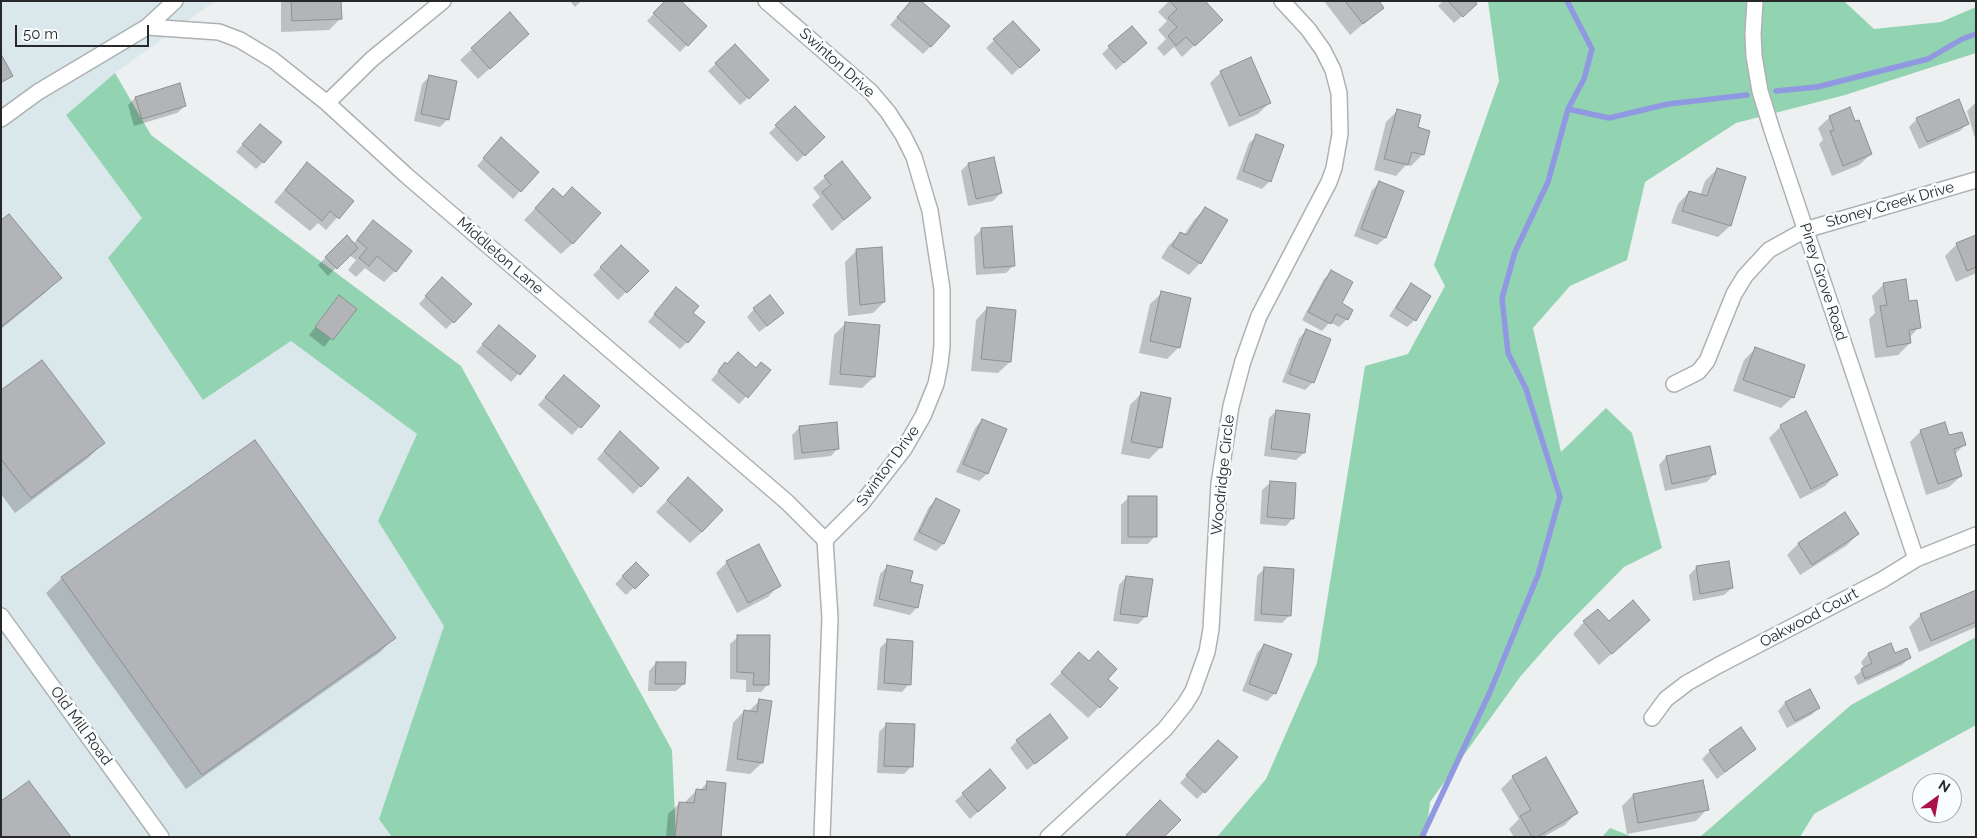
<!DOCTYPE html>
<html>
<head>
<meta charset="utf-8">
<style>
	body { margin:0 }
	#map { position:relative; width:1977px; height:838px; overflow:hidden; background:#ecf0f1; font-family:Raleway,sans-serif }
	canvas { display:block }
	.frame { position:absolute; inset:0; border:2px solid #272829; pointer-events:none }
	.north { position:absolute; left:1912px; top:773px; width:50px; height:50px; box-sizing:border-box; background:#f9fdfe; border:1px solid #a5a8a9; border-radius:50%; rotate:32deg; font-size:14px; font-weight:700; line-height:20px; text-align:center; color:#272829 }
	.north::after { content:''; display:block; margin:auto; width:18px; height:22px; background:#a7124a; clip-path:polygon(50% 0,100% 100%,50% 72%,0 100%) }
	.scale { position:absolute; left:15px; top:25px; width:134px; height:22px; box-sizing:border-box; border:2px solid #272829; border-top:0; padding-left:6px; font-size:15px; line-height:18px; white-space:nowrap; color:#272829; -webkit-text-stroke:4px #f9fdfe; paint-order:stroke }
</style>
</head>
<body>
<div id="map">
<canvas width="1977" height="838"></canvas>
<div class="frame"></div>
<div class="north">N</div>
<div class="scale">50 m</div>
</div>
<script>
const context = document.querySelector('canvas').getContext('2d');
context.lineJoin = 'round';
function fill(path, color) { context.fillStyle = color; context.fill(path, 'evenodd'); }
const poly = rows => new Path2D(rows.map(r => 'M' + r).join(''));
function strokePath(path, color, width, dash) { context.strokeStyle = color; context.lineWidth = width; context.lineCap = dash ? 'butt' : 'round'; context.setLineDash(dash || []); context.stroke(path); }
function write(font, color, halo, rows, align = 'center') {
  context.font = font + ' Raleway,sans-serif'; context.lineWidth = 5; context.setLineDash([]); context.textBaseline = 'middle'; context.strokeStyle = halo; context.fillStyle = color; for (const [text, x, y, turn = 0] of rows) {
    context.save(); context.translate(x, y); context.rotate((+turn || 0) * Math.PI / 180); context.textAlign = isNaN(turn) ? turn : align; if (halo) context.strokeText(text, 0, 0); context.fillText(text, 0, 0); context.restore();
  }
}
fill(poly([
	[1,1,215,1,115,73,66,115,142,218,204,400,291,341,417,434,378,521,444,626,379,818,392,837,1,837]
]), '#dae7eb');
fill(poly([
	[1488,1,1844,1,1874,29,1941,22,1976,7,1976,53,1845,95,1736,123,1645,182,1627,260,1570,286,1533,328,1561,452,1606,408,1632,433,1662,548,1624,567,1555,637,1520,677,1430,802,1426,837,1217,837,1266,779,1317,663,1365,366,1408,354,1445,286,1434,265,1499,81],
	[115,73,151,135,461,366,672,750,676,837,392,837,379,819,444,626,378,521,417,434,291,341,203,400,108,258,142,218,66,115],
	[1976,637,1976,725,1814,814,1800,837,1700,837,1851,705],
	[1610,828,1633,837,1602,837]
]), '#92d3b2');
fill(poly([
	[281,1,340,1,340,19,329,30,281,32],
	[570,1,581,1,575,7],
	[666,1,705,26,680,52,647,21],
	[1169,1,1203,1,1209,31,1182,57,1174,47,1164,56,1157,48,1166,39,1158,30,1167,21,1158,12],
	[1324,1,1378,1,1382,8,1350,35],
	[1443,1,1473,1,1468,11,1454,23,1438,6],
	[908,5,931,46,923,54,890,25],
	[1012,23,1038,50,1012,75,986,48],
	[1146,43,1116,70,1102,54,1109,47],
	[516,45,478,79,460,60,472,49],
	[735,46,759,88,740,105,708,71],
	[1221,72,1269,103,1258,114,1229,127,1210,83],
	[429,77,448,119,440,127,414,121,422,84],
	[135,98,185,106,177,113,134,126,128,105],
	[1976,102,1976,138,1975,138,1967,111],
	[795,108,823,137,797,162,769,133],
	[1398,110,1416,128,1422,155,1411,166,1406,165,1396,176,1374,170,1386,122],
	[1830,117,1855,123,1871,154,1859,165,1832,176,1819,144,1823,140,1818,128],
	[1917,119,1968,123,1960,131,1919,149,1909,127],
	[252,133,263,162,256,169,236,152],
	[1257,136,1270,181,1262,189,1236,179,1249,143],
	[494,147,520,191,513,199,477,166],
	[993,158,1001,193,993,201,968,206,961,171,968,164],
	[842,163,869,198,832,231,812,205,820,197,813,188],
	[307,164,352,201,326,230,318,223,310,231,274,202],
	[1717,169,1745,178,1730,226,1718,237,1671,223,1678,204,1689,192,1700,196,1705,181],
	[1380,182,1403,191,1385,238,1377,245,1354,236,1372,190],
	[542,201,573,243,561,254,524,220],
	[1206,208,1200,263,1189,275,1161,258,1169,245,1181,233,1184,235,1194,220],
	[1,222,60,278,45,293,1,329],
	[373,222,395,271,384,282,365,268,356,277,348,270,356,260,349,255,328,276,318,265,347,237,353,244],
	[981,230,1014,265,1006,273,976,275,974,237],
	[1976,236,1976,273,1956,282,1945,256,1956,245],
	[622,246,647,271,618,300,593,275],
	[856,251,884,302,873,313,848,316,845,262],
	[1331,272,1347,319,1339,327,1330,322,1322,331,1302,320,1324,279],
	[1884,284,1908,303,1919,327,1909,338,1910,343,1898,355,1875,358,1869,319,1875,313,1872,296],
	[1411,285,1415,320,1407,327,1389,316,1404,293],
	[435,286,453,322,446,329,419,304],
	[1162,293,1179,347,1167,359,1139,353,1150,304],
	[669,296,692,313,687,342,680,349,648,322],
	[340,297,355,309,324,347,309,335],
	[987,308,1010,362,998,373,971,371,976,320],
	[754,309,775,320,759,332,747,317],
	[846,323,874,377,862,388,829,385,834,335],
	[1306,331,1329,340,1312,383,1305,390,1282,382,1299,338],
	[491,334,534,356,511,382,476,352],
	[1755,349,1793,397,1781,408,1733,391,1744,360],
	[725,364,755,369,770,371,739,404,711,380],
	[557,384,598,406,572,435,538,405],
	[1,391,103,443,88,458,15,513,1,494],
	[1141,394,1161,447,1149,459,1121,454,1130,405],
	[1276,411,1304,453,1296,460,1264,456,1269,418],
	[982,420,987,474,979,481,956,472,975,428],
	[1781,426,1836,475,1825,486,1800,499,1769,438],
	[800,427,838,448,831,456,794,460,792,435],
	[1921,431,1948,437,1964,445,1954,455,1961,476,1949,487,1926,495,1910,442],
	[620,432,657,468,633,494,597,459],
	[255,442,394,638,379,653,186,789,46,593,62,578],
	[1666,457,1714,474,1707,482,1665,491,1659,465],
	[1270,483,1293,518,1286,526,1260,524,1262,490],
	[676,491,702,532,690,543,656,512],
	[1129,497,1155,536,1148,544,1121,544,1121,505],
	[936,500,959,510,943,544,936,551,913,540,929,507],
	[1845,514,1858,534,1846,546,1800,575,1787,555,1798,544],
	[727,562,779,585,768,597,737,613,716,573],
	[636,563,647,575,626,595,615,584],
	[888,566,909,583,917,607,910,615,873,606,880,574],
	[1265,568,1290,615,1282,623,1254,621,1257,576],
	[1696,568,1732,588,1724,595,1693,601,1689,575],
	[1126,577,1145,617,1138,624,1113,621,1119,585],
	[1976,592,1976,627,1919,652,1909,627,1921,615],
	[1584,622,1609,622,1637,631,1599,665,1573,634],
	[738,637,768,684,761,692,746,692,746,680,730,679,730,644],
	[887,641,909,684,902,692,877,690,880,648],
	[1890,644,1895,655,1910,657,1902,665,1858,685,1854,677,1864,669,1861,662,1868,654],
	[1264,645,1275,693,1267,701,1242,691,1257,653],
	[656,663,684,684,676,691,648,691,649,671],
	[1068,666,1107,679,1099,707,1088,718,1050,684],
	[1810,690,1819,708,1811,715,1787,728,1778,711,1785,703],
	[759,701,762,763,750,774,726,771,733,723,744,711,748,712],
	[887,724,912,766,904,774,877,773,879,732],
	[1066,738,1027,770,1010,748,1017,741],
	[1211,749,1204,792,1197,799,1180,783],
	[1755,749,1717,779,1702,759,1710,751],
	[990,771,1004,788,970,819,955,801],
	[1513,777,1576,813,1565,825,1543,837,1514,837,1509,829,1519,819,1501,789],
	[707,783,720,837,666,837,668,814,680,803,684,803,696,791,699,791],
	[1633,795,1707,809,1696,821,1627,834,1622,806]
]), '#0003');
strokePath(poly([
	[1776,91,1817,87,1928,59,1962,39,1976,34],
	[1568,109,1609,118,1668,104,1747,95],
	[1422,837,1490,692,1538,575,1560,497,1526,389,1508,353,1502,298,1515,252,1548,182,1568,109,1584,79,1592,49,1567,1]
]), '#9198e2', 5.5);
const building = poly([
	[291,1,341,1,342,19,292,21,291,1],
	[665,1,681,1,707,26,688,46,653,13,665,1],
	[911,1,921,1,950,26,931,47,897,17,911,1],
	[1170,1,1205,1,1223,20,1195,46,1186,37,1176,46,1168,36,1177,27,1168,18,1177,9,1170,1],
	[1345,1,1379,1,1384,8,1363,24,1345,1],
	[1448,1,1475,1,1477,4,1463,17,1448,1],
	[510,12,529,34,490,69,471,48,510,12],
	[1013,21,1040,50,1020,68,993,39,1013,21],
	[1132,26,1147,43,1124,63,1108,46,1132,26],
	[735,44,769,80,749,99,715,63,735,44],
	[1,54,13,76,2,82,1,82,1,54],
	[1251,57,1271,103,1240,116,1220,71,1251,57],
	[429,75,457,81,449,120,421,114,429,75],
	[180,83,186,106,142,119,135,97,180,83],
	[1959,99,1969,124,1927,142,1916,118,1959,99],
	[795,106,825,137,805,156,775,125,795,106],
	[1850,107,1855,121,1859,120,1872,154,1843,166,1830,131,1834,130,1829,116,1850,107],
	[1397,109,1421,115,1418,127,1430,131,1424,155,1412,152,1408,165,1384,159,1397,109],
	[260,124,282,142,264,163,242,144,260,124],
	[1256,134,1284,145,1271,182,1243,171,1256,134],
	[501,137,539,172,521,192,483,158,501,137],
	[994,157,1002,193,976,199,968,163,994,157],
	[842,161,871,198,844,220,822,192,831,185,824,176,842,161],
	[307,162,354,201,339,219,330,211,322,221,285,190,307,162],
	[1717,168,1746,177,1731,226,1682,211,1689,191,1707,196,1717,168],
	[1379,181,1404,191,1386,238,1361,229,1379,181],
	[572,187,601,213,573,244,535,208,553,188,563,197,572,187],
	[1205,207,1228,220,1201,264,1172,246,1180,232,1187,235,1205,207],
	[9,214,62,278,1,327,1,220,9,214],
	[373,220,412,251,396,272,377,256,369,266,359,258,367,248,357,240,373,220],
	[1012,226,1015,266,984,268,981,228,1012,226],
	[347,235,358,248,337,269,325,257,347,235],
	[1976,235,1976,267,1967,271,1956,243,1976,235],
	[621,245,649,271,627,293,600,267,621,245],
	[882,247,885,302,860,305,856,249,882,247],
	[1331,270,1353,282,1342,303,1353,310,1348,320,1336,314,1331,324,1308,312,1331,270],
	[442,277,472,304,454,323,425,296,442,277],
	[1906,279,1909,301,1917,300,1921,328,1909,330,1911,343,1887,347,1880,306,1887,305,1883,283,1906,279],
	[1411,283,1431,296,1416,321,1396,308,1411,283],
	[676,287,699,306,693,313,705,322,688,343,654,314,676,287],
	[1161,291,1191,298,1180,348,1150,341,1161,291],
	[339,295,357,309,333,340,315,327,339,295],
	[770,295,784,313,767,326,753,308,770,295],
	[987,307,1016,310,1011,362,981,359,987,307],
	[845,322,880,325,875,377,840,374,845,322],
	[499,325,536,356,520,375,482,344,499,325],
	[1306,329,1331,339,1314,383,1289,374,1306,329],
	[1755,347,1805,365,1794,398,1743,380,1755,347],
	[738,352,756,368,761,362,771,370,748,398,718,371,725,362,727,364,738,352],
	[42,360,105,443,31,498,1,459,1,390,42,360],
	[564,375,600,406,581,428,545,397,564,375],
	[1141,392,1171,398,1162,448,1131,442,1141,392],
	[1276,410,1310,414,1305,453,1271,449,1276,410],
	[1806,411,1838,475,1811,489,1780,425,1806,411],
	[982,419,1007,429,988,474,963,464,982,419],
	[837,422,839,449,802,453,799,426,837,422],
	[1945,422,1949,435,1962,432,1966,445,1954,449,1962,476,1938,484,1920,430,1945,422],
	[620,431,659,468,641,487,604,451,620,431],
	[255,440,396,638,202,775,61,577,255,440],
	[1710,446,1716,474,1672,484,1666,456,1710,446],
	[688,477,723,510,702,532,667,500,688,477],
	[1270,481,1296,483,1294,519,1267,517,1270,481],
	[1128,496,1157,496,1157,537,1128,537,1128,496],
	[936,498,960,510,944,544,919,532,936,498],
	[1845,512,1859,534,1812,565,1798,543,1845,512],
	[759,544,781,586,748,603,726,561,759,544],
	[1729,561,1733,588,1700,594,1696,566,1729,561],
	[636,562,649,575,635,589,622,576,636,562],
	[887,565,913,571,910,582,923,585,918,608,879,599,887,565],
	[1264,567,1294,569,1291,616,1261,614,1264,567],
	[1126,576,1153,579,1147,617,1120,614,1126,576],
	[1976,590,1976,622,1931,641,1920,614,1976,590],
	[1633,600,1650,620,1612,654,1583,621,1598,609,1609,621,1633,600],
	[737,635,770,635,769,685,753,685,754,673,737,672,737,635],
	[887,639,913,641,911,685,884,683,887,639],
	[1891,643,1895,653,1907,648,1911,658,1865,679,1861,669,1872,663,1868,653,1891,643],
	[1264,644,1292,654,1276,694,1249,684,1264,644],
	[1098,651,1117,669,1108,679,1118,688,1100,708,1061,672,1079,652,1089,661,1098,651],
	[656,662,686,662,685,684,655,684,656,662],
	[1810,689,1820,708,1795,721,1785,702,1810,689],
	[759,699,772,701,763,763,737,759,744,710,757,712,759,699],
	[1050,714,1068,738,1035,764,1016,740,1050,714],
	[886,723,915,724,913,767,884,766,886,723],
	[1741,727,1756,749,1725,772,1709,750,1741,727],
	[1218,740,1238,757,1205,793,1186,775,1218,740],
	[1546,757,1578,813,1537,837,1532,837,1520,816,1531,810,1512,776,1546,757],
	[990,769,1006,788,978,812,962,793,990,769],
	[1703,780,1709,810,1638,823,1633,794,1703,780],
	[29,781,71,837,1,837,1,801,29,781],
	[707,781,726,783,721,837,675,837,679,802,694,803,696,789,706,790,707,781],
	[1160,800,1181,820,1164,837,1128,837,1126,835,1160,800]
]);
fill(building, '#b2b4b7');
strokePath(building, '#8d9092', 1);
const street = poly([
	[766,1,871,92,888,112,903,135,914,157,930,211,942,289,942,346,940,364,936,384,923,416,904,449,862,503,825,540,830,618,822,837],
	[1755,1,1753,34,1754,56,1760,91,1772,130,1916,559],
	[147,27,219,32,240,40,273,60,327,103,407,176,787,502,825,540],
	[327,103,372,59,443,1],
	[1,119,38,92,147,27,175,1],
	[1674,384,1698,372,1707,361,1734,294,1745,276,1769,250,1805,230,1976,180],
	[1,616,161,837],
	[1652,718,1666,699,1687,683,1719,665,1882,580,1916,559,1976,535],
	[1048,837,1165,729,1185,704,1193,691,1207,652,1211,629,1219,484,1231,406,1243,361,1259,316,1329,182,1334,168,1340,134,1339,93,1333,70,1323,50,1308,29,1282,1]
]);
strokePath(street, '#adb1b3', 18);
strokePath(street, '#fff', 15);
write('15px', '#272829', '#f9fdfe', [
	["Swinton Drive",837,63,42],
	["Stoney Creek Drive",1890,205,-16],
	["Middleton Lane",500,256,41],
	["Piney Grove Road",1823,282,72],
	["Swinton Drive",888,466,-54],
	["Woodridge Circle",1223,475,-84],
	["Oakwood Court",1809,618,-28],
	["Old Mill Road",81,726,54]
]);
</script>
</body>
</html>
